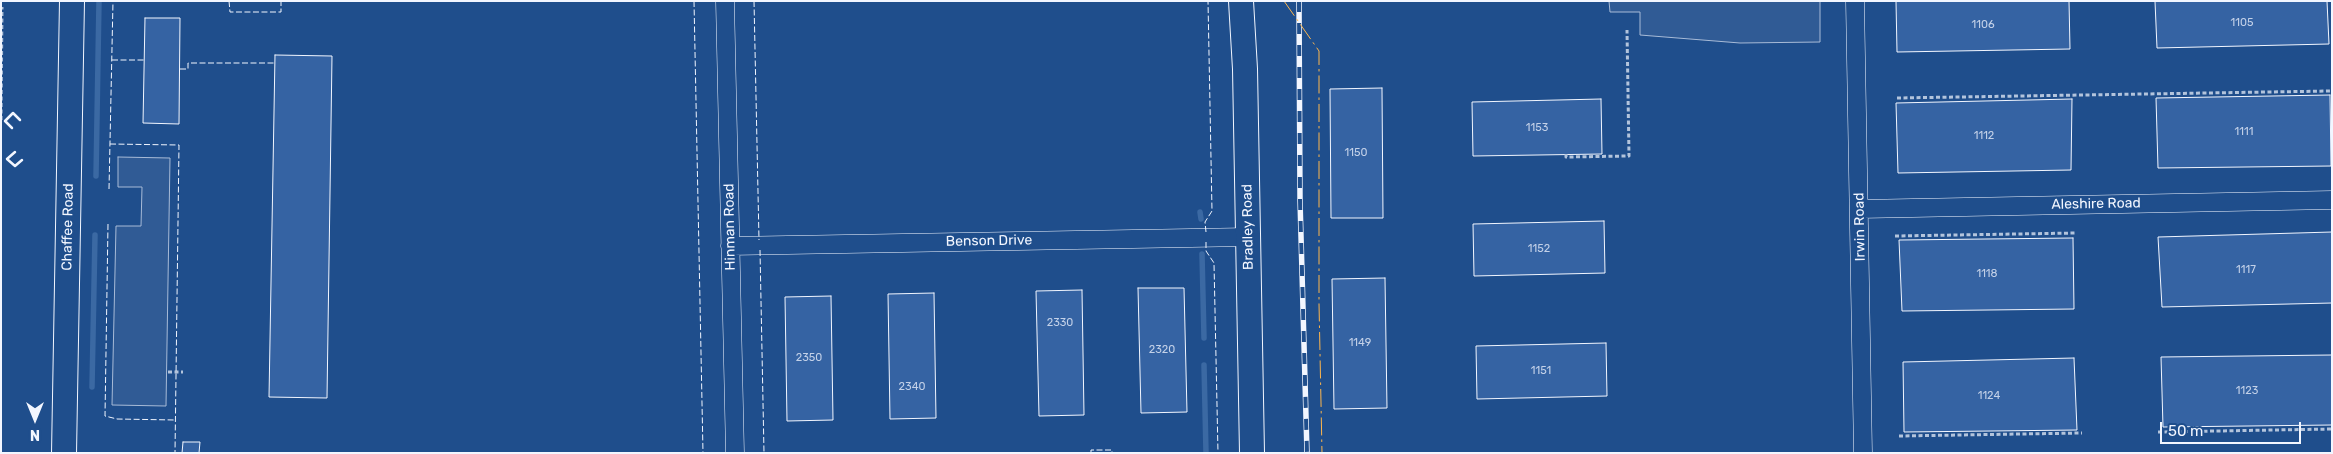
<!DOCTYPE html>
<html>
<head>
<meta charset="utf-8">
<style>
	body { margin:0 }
	#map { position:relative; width:2333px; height:454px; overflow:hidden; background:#1f4e8c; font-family:Rubik,sans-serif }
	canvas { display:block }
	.frame { position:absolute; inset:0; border:2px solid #f2f6ff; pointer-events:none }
	.north { position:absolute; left:10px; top:394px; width:50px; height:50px; -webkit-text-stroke:4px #1f4e8c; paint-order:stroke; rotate:180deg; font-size:14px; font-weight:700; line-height:20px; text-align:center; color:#f2f6ff }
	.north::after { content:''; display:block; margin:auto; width:18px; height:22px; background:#f2f6ff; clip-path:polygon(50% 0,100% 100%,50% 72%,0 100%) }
	.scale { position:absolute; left:2160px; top:422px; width:141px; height:22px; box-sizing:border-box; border:2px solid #f2f6ff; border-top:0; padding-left:6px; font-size:15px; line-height:18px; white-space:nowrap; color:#f2f6ff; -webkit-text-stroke:4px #1f4e8c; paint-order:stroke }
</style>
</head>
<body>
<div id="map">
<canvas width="2333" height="454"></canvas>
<div class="frame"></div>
<div class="north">N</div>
<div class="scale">50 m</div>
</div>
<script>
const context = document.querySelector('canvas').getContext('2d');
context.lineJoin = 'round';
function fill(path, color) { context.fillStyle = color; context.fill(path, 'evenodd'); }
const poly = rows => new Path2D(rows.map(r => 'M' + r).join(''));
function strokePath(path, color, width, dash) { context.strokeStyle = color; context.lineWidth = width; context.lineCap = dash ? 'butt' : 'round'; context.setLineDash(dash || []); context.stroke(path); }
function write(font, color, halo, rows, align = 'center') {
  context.font = font + ' Rubik,sans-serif'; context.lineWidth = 4; context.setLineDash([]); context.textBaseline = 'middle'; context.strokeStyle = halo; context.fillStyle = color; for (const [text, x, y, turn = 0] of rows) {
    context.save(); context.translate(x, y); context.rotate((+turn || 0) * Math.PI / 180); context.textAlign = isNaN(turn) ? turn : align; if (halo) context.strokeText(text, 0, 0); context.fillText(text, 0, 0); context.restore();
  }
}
const parking = poly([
	[1609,1,1820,1,1820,42,1740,43,1640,35,1640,12,1610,12,1609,1],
	[118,157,170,158,166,406,112,405,116,226,141,226,142,187,118,187,118,157]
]);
fill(parking, '#305b95');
strokePath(parking, '#a8bbd7', 1);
strokePath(poly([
	[96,176,99,1],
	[1200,212,1201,219],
	[1202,254,1204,338],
	[1204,365,1206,453],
	[92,387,95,235]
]), '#3b69a3', 5.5);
const building = poly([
	[1896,1,2069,1,2070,49,1897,52,1896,1],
	[2155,1,2327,1,2329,44,2157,48,2155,1],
	[145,18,180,18,179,124,143,123,145,18],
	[275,55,332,56,327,398,269,397,275,55],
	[1382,88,1383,218,1331,218,1330,89,1382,88],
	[2330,95,2331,166,2158,168,2156,98,2330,95],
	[1601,99,1602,154,1473,156,1472,102,1601,99],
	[2072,99,2071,170,1898,173,1896,103,2072,99],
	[1604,221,1605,273,1474,276,1473,224,1604,221],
	[2332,232,2332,303,2162,307,2158,237,2332,232],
	[2073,238,2074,309,1902,311,1899,240,2073,238],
	[1385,278,1387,408,1334,409,1332,279,1385,278],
	[1138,288,1184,288,1187,412,1141,413,1138,288],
	[1082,290,1084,415,1039,416,1036,291,1082,290],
	[934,293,936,418,890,419,888,294,934,293],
	[831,296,833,420,787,421,785,297,831,296],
	[1606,343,1607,396,1477,399,1476,346,1606,343],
	[2332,355,2332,425,2163,427,2161,357,2332,355],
	[2074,358,2077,430,1904,432,1903,362,2074,358],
	[183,442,200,442,199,453,182,453,183,442]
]);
fill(building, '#3563a3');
strokePath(building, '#f2f6ff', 1);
const street = poly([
	[725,1,735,453],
	[1855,1,1863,453],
	[1860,209,2332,200],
	[730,246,1248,237]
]);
const secondary = poly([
	[1241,1,1245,69,1252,453],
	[64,453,72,1]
]);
strokePath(street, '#f2f6ff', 19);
strokePath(secondary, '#f2f6ff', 26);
strokePath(poly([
	[1897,98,2330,91],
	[1,120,2,7],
	[1566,154,1566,157,1629,156,1627,30],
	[1895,236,2077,233],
	[168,372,183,372],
	[2158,432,2332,429],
	[1899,436,2082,433]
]), '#b3c4dc', 3, [4, 2.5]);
strokePath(street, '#1f4e8c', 18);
strokePath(secondary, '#1f4e8c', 24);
const rail = poly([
	[1299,1,1300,200,1307,453]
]);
strokePath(rail, '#f2f6ff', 5.5);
strokePath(rail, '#1f4e8c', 4, [11]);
strokePath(poly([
	[229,1,230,12,281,12,281,1],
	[694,1,703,453],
	[754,1,759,240],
	[112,60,144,60],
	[180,69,188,69,188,63,275,63],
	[110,144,179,145,175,453],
	[109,189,113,1],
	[108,224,105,416,117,419,175,420],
	[1206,232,1205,222,1212,211,1208,1],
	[1206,242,1206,251,1214,263,1218,453],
	[760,250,764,453],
	[1091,453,1091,450,1112,450,1112,453]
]), '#f2f6ff', 1, [6, 2.5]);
strokePath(poly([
	[12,128,5,121,13,113,20,120],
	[15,152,7,159,15,166,22,160]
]), '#f2f6ff', 2.5);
strokePath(poly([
	[1284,1,1319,51,1319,303,1322,453]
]), '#ffb74d', 1, [18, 4, 2.5, 4]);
write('11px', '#c3d1e8', null, [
	["1105",2242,23],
	["1106",1983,25],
	["1153",1537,128],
	["1111",2244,132],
	["1112",1984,136],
	["1150",1356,153],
	["1152",1539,249],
	["1117",2246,270],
	["1118",1987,274],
	["2330",1060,323],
	["1149",1360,343],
	["2320",1162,350],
	["2350",809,358],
	["1151",1541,371],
	["2340",912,387],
	["1123",2247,391],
	["1124",1989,396]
]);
write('14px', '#f2f6ff', '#1f4e8c', [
	["Aleshire Road",2096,204,-1],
	["Chaffee Road",68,227,-89],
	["Hinman Road",730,227,-91],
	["Bradley Road",1248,227,-91],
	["Irwin Road",1860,227,-91],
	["Benson Drive",989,241,-1]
]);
</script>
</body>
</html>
